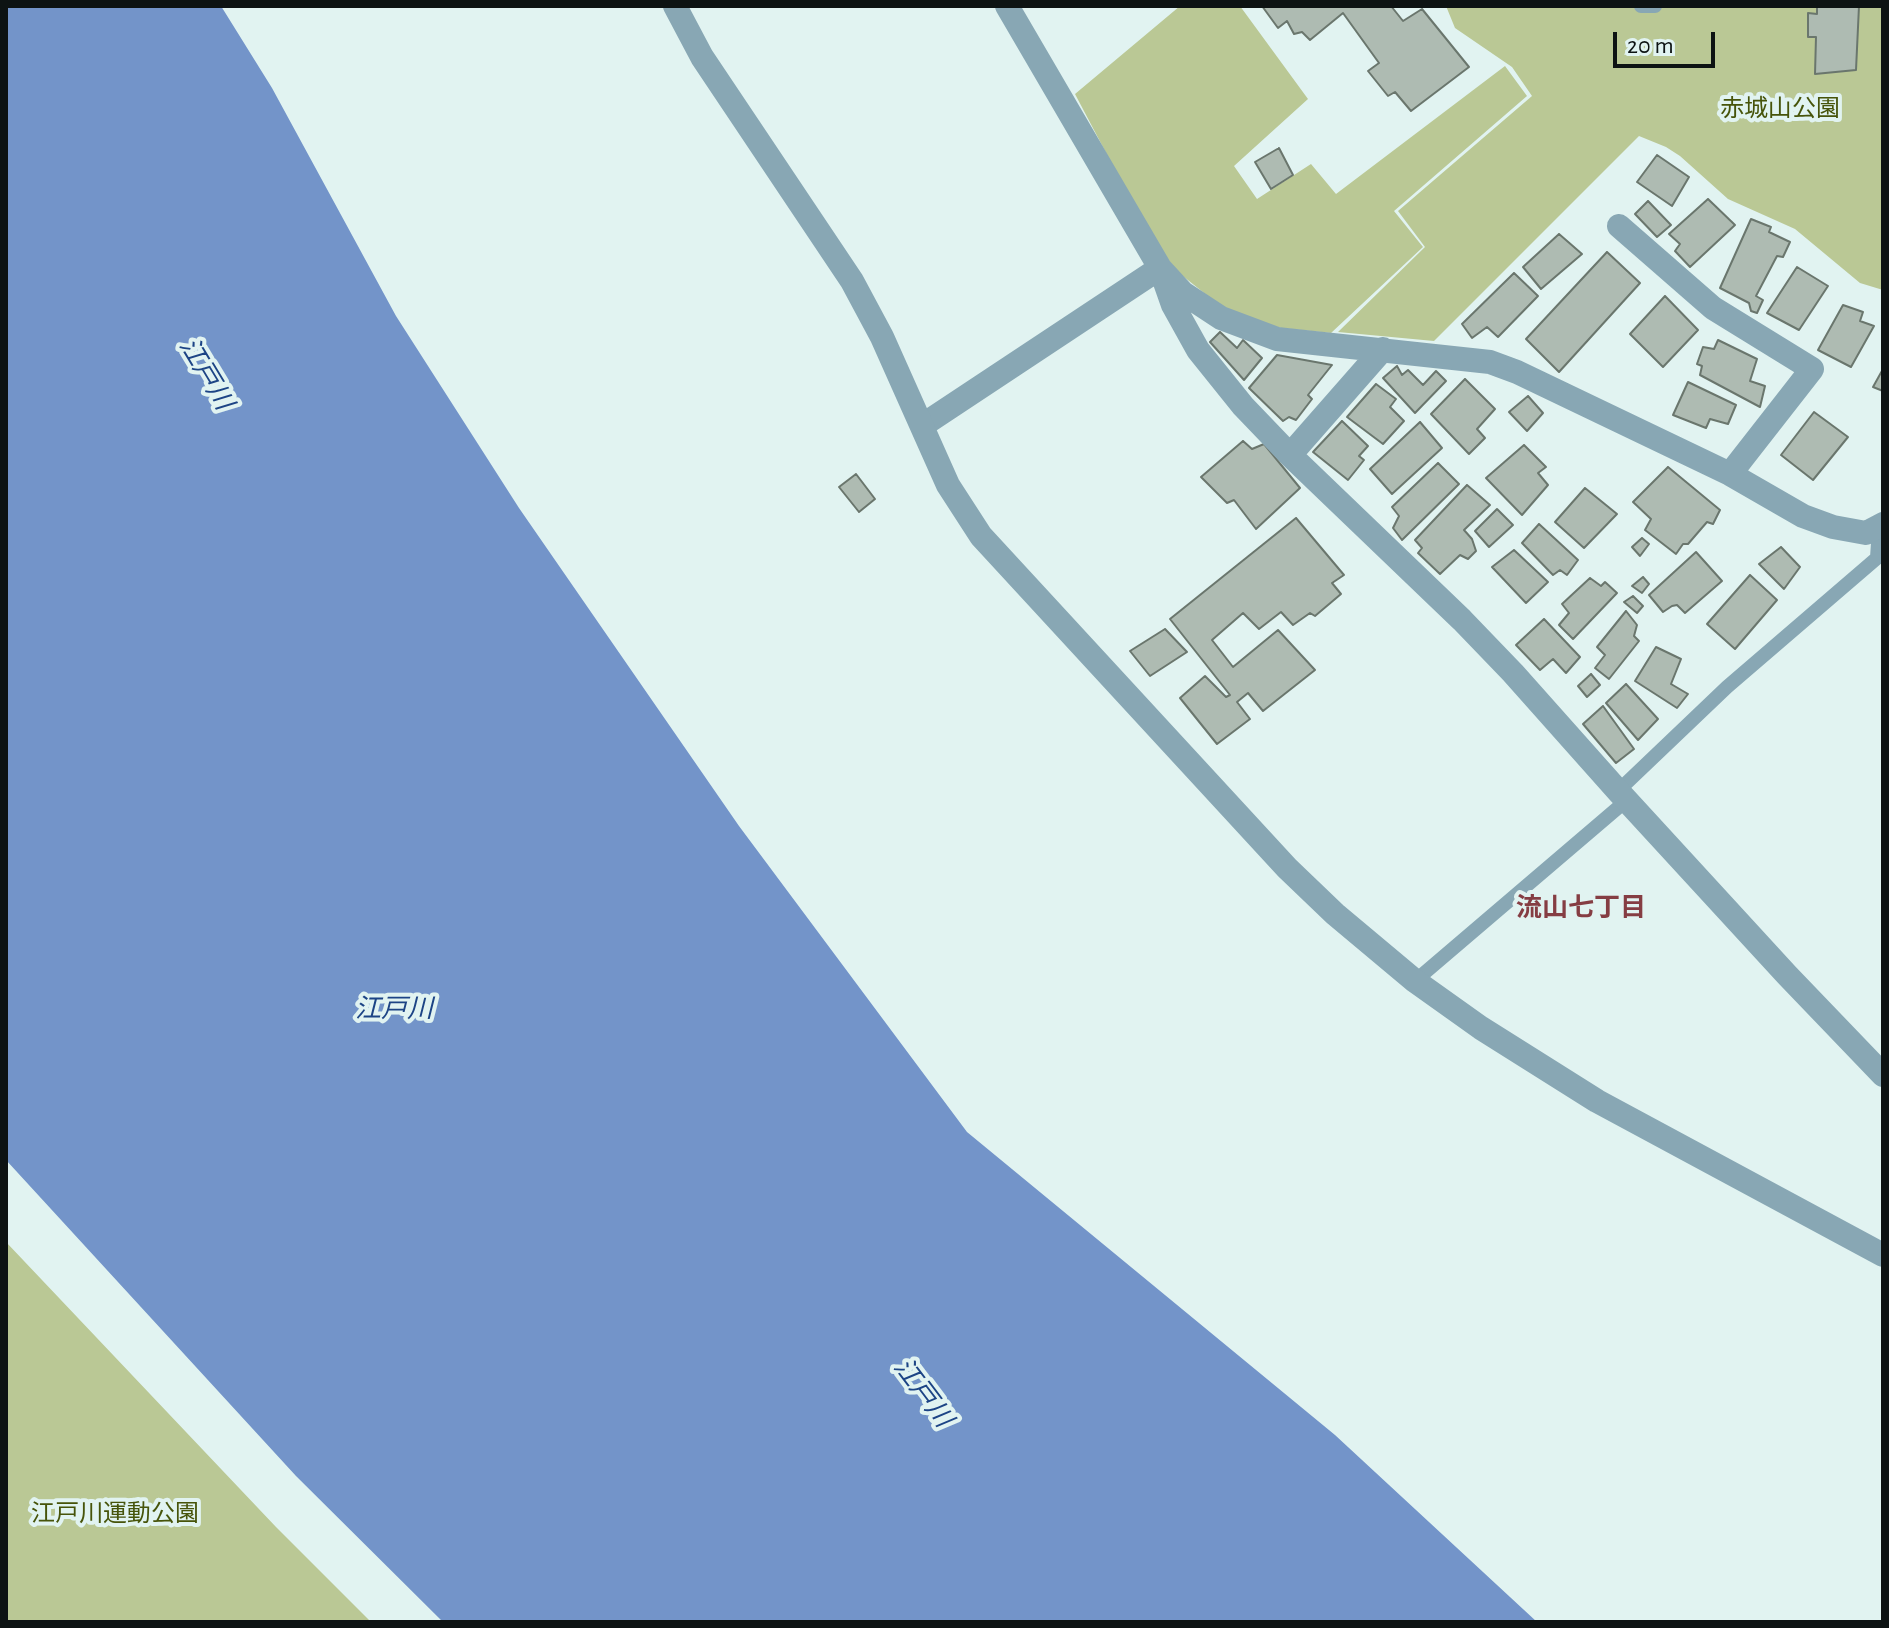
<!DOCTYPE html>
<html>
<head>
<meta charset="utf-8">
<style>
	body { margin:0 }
	#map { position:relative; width:1889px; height:1628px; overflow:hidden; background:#e1f3f1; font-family:"Alegreya Sans",sans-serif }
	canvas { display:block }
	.frame { position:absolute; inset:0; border:8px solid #0d1313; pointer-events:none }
	.scale { position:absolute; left:1613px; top:32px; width:102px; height:36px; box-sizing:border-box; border:4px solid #0d1313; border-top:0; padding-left:10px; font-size:24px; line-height:28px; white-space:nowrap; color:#0d1313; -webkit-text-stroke:6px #e1f3f1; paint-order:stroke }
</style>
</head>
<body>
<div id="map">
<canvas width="1889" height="1628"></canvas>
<div class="frame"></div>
<div class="scale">20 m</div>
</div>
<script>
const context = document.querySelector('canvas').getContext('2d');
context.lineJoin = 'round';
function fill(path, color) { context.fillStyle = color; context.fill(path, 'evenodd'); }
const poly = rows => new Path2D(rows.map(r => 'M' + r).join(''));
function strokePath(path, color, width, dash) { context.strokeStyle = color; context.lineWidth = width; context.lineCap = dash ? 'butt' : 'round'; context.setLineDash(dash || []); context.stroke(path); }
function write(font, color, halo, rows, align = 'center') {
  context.font = font + ' "Alegreya Sans","Noto Sans JP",sans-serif'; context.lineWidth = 8; context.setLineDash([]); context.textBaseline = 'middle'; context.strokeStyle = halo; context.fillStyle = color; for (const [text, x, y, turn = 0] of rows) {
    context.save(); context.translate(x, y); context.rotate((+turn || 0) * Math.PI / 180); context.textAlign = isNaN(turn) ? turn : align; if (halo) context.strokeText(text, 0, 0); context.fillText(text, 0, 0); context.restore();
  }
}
fill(poly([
	[1180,6,1240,6,1308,99,1234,166,1257,199,1311,164,1336,194,1505,66,1527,96,1394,211,1423,247,1331,333,1281,328,1228,312,1179,273,1152,240,1075,94],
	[1446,6,1883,6,1883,290,1860,283,1795,229,1728,199,1680,156,1666,147,1639,136,1434,341,1338,332,1425,247,1398,211,1532,96,1512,67,1455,28],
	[6,1242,276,1527,371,1622,6,1622]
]), '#bac895');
fill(poly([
	[6,6,221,6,272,88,396,316,519,508,739,826,967,1132,1335,1435,1537,1622,443,1622,296,1476,6,1160]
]), '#7394c9');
const building = poly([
	[1262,6,1391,6,1403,21,1422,9,1469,67,1411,111,1395,92,1388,96,1368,71,1379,63,1343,13,1310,40,1302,32,1294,34,1287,21,1278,28,1262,6],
	[1817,6,1859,6,1856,70,1815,74,1816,37,1808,37,1808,13,1817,14,1817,6],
	[1279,148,1293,175,1271,189,1255,162,1279,148],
	[1657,155,1689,177,1672,206,1637,182,1657,155],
	[1708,199,1735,225,1690,267,1675,251,1680,244,1669,234,1708,199],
	[1648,201,1671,225,1657,237,1635,214,1648,201],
	[1751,219,1771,227,1769,232,1790,242,1783,257,1777,256,1756,296,1763,300,1757,313,1751,311,1749,303,1720,288,1751,219],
	[1559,234,1582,254,1541,289,1523,267,1559,234],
	[1607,252,1640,283,1559,372,1526,339,1607,252],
	[1797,267,1828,286,1799,330,1767,313,1797,267],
	[1514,273,1538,296,1498,337,1487,327,1472,338,1462,324,1514,273],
	[1665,296,1698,330,1663,367,1630,334,1665,296],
	[1843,305,1863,312,1860,321,1874,326,1851,367,1818,350,1843,305],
	[1220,332,1237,348,1243,340,1262,358,1244,380,1210,342,1220,332],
	[1718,340,1757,359,1750,381,1765,386,1760,407,1700,375,1702,366,1697,364,1703,347,1714,349,1718,340],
	[1277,355,1332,365,1308,395,1312,399,1296,420,1289,417,1283,421,1249,388,1277,355],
	[1397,366,1402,375,1408,370,1423,385,1436,371,1446,381,1415,413,1383,378,1397,366],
	[1883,369,1883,391,1873,387,1883,369],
	[1465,379,1495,409,1477,429,1485,438,1469,454,1431,414,1465,379],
	[1688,382,1736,405,1728,424,1710,419,1706,428,1673,415,1688,382],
	[1376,384,1396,399,1390,407,1404,421,1383,444,1347,417,1376,384],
	[1528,396,1543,413,1527,431,1509,412,1528,396],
	[1814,412,1848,437,1813,480,1781,455,1814,412],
	[1342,421,1368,446,1359,456,1364,460,1348,480,1313,452,1342,421],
	[1420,422,1442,448,1392,494,1370,469,1420,422],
	[1243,441,1252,449,1264,444,1300,488,1256,529,1234,500,1227,503,1201,477,1243,441],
	[1524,445,1546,467,1538,473,1548,485,1522,515,1486,478,1524,445],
	[1438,463,1459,484,1402,540,1393,528,1399,516,1392,507,1438,463],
	[1668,467,1720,510,1713,524,1707,522,1688,544,1683,544,1676,554,1645,530,1651,519,1633,502,1668,467],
	[856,474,875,499,859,512,839,487,856,474],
	[1467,485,1490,505,1464,530,1472,539,1476,551,1468,559,1460,555,1440,574,1418,553,1422,548,1415,540,1467,485],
	[1585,488,1617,514,1584,548,1555,522,1585,488],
	[1497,509,1513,525,1489,547,1475,531,1497,509],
	[1296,518,1344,575,1332,583,1341,594,1315,616,1310,613,1293,625,1281,612,1259,629,1243,613,1212,640,1233,667,1278,630,1315,670,1263,711,1248,693,1237,702,1250,719,1217,744,1180,698,1205,676,1226,697,1230,695,1170,619,1296,518],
	[1539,524,1578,560,1567,575,1560,570,1553,575,1522,543,1539,524],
	[1642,538,1649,544,1640,556,1632,547,1642,538],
	[1781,547,1800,567,1784,589,1759,564,1781,547],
	[1514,550,1548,582,1526,603,1492,567,1514,550],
	[1696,552,1722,581,1685,613,1677,605,1672,606,1663,612,1649,595,1696,552],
	[1750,575,1777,600,1735,649,1707,624,1750,575],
	[1643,577,1649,584,1642,593,1632,586,1643,577],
	[1590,578,1601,586,1605,582,1617,593,1573,639,1559,625,1569,613,1562,604,1590,578],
	[1633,596,1643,606,1637,613,1624,602,1633,596],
	[1626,611,1637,625,1634,636,1639,641,1609,679,1595,668,1605,655,1597,647,1626,611],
	[1544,619,1580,657,1566,673,1553,659,1540,670,1516,645,1544,619],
	[1165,629,1187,652,1150,676,1130,651,1165,629],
	[1656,647,1681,659,1671,684,1688,694,1677,708,1635,681,1656,647],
	[1591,674,1600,685,1587,697,1578,686,1591,674],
	[1626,684,1658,719,1638,740,1606,703,1626,684],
	[1603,706,1634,749,1616,763,1583,724,1603,706]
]);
fill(building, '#aebbb2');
strokePath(building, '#6a766d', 2);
strokePath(poly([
	[1641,6,1655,6],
	[1618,791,1727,687,1877,558,1879,528],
	[1415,981,1627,800]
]), '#88a7b4', 14);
strokePath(poly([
	[1007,6,1160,268,1173,305,1198,350,1243,406,1290,455,1462,620,1513,673,1618,791,1787,975,1883,1075],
	[1619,226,1713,308,1812,369,1730,474],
	[923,425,1160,268,1183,293,1221,318,1277,339,1490,362,1517,372,1730,474,1803,516,1833,527,1866,533,1883,524],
	[1290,455,1383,349]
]), '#88a7b4', 24);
strokePath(poly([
	[675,6,702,57,852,281,882,337,948,485,981,536,1287,868,1335,914,1415,981,1481,1028,1597,1101,1883,1255]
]), '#88a7b4', 24);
write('24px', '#46540a', '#e1f3f1', [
	["赤城山公園",1780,109],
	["江戸川運動公園",115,1514]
]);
write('italic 26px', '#1c4485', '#e1f3f1', [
	["江戸川",206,374,59],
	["江戸川",394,1009],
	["江戸川",923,1393,53]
]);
write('bold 26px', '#853d43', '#e1f3f1', [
	["流山七丁目",1581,908]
]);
</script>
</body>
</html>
